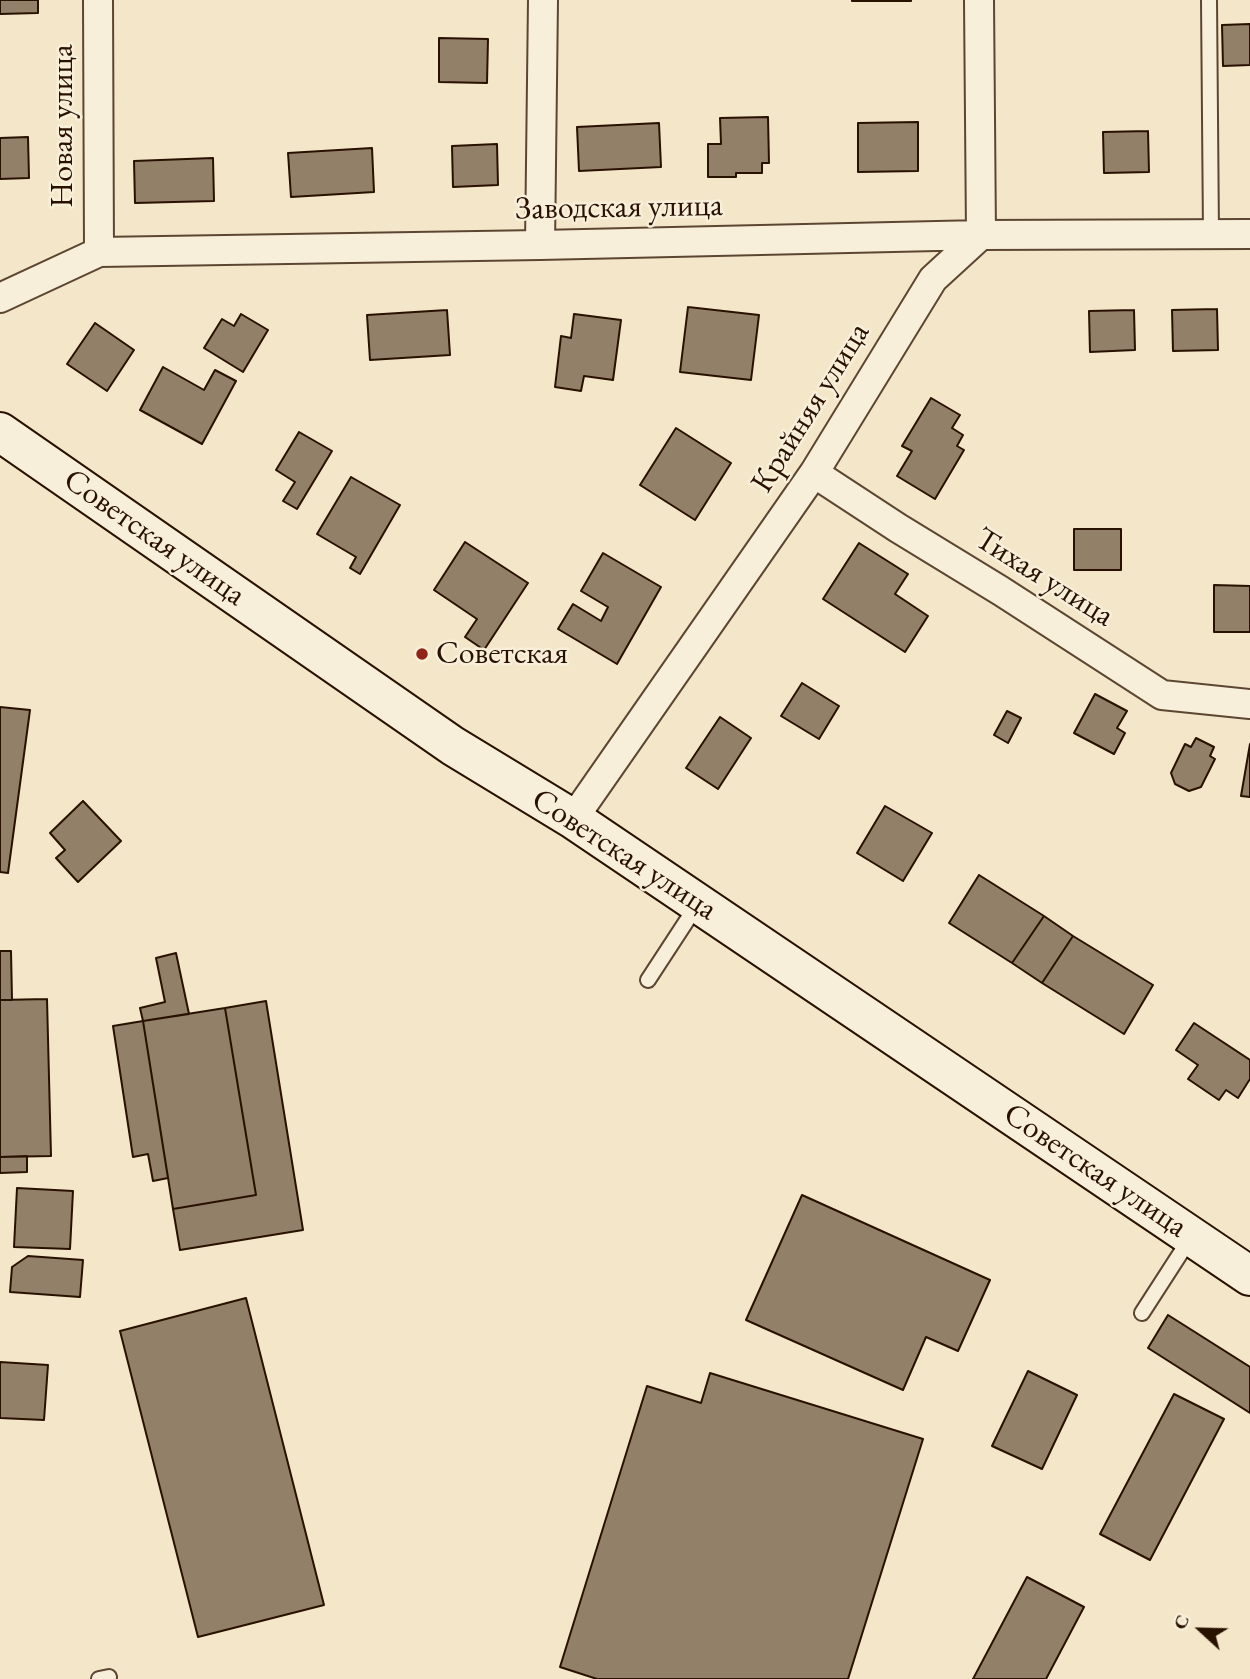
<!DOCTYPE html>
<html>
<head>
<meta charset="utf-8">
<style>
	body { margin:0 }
	#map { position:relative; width:1250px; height:1679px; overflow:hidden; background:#f4e6c8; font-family:"EB Garamond",serif }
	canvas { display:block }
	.north { position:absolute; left:1166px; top:1595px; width:70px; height:70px; -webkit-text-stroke:5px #f8efdb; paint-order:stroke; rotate:292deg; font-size:19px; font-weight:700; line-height:28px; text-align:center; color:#291100 }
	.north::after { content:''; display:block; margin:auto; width:24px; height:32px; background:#291100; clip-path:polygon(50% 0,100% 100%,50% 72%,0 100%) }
</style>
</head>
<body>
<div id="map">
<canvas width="1250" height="1679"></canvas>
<div class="north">С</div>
</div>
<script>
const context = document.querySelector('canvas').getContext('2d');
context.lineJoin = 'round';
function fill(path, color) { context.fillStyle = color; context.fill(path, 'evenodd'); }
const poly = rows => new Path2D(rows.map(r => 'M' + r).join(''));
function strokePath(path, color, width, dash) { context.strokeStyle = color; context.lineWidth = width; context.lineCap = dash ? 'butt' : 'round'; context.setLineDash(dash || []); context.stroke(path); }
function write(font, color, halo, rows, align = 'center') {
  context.font = font + ' "EB Garamond",serif'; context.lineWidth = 5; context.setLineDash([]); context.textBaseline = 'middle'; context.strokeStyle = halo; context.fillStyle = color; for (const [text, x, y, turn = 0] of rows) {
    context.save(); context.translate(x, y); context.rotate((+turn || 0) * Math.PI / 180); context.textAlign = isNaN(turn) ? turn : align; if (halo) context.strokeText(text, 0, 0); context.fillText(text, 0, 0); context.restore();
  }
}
const building = poly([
	[0,0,38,0,38,13,0,14,0,0],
	[852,0,911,0,911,1,852,1,852,0],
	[1250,24,1250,65,1223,66,1222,25,1250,24],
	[439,38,488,39,487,83,439,82,439,38],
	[768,117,769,163,762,163,762,173,736,173,736,177,708,177,708,144,721,144,720,118,768,117],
	[918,122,918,171,858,172,858,123,918,122],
	[659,123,661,167,579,171,577,127,659,123],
	[1148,131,1149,172,1104,173,1103,132,1148,131],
	[28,137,29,178,0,179,0,138,28,137],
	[497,144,498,185,453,187,452,146,497,144],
	[372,148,374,192,291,197,288,153,372,148],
	[213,158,214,201,135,203,134,161,213,158],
	[688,307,759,315,751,380,680,372,688,307],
	[1217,309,1218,350,1173,351,1172,310,1217,309],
	[447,310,450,355,370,360,367,315,447,310],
	[1134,310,1135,350,1090,352,1089,311,1134,310],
	[241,314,268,330,243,372,204,348,222,319,234,326,241,314],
	[574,314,621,320,613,380,584,376,581,391,555,387,561,336,571,338,574,314],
	[95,323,134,350,107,391,67,364,95,323],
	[163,367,204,390,215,370,236,381,202,444,140,410,163,367],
	[931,398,960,415,952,428,963,435,957,446,964,450,935,499,897,476,912,451,902,446,931,398],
	[676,428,731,463,695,520,640,485,676,428],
	[299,432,332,451,297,509,283,501,295,482,276,470,299,432],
	[351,477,400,505,360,574,350,568,356,557,317,534,351,477],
	[1074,529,1121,529,1121,570,1074,570,1074,529],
	[465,542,528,583,484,650,465,637,477,619,434,590,465,542],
	[859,543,908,574,895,594,928,616,905,652,823,599,859,543],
	[603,553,661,587,617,664,558,629,573,604,601,621,608,607,581,591,603,553],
	[1214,585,1250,586,1250,632,1214,632,1214,585],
	[802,683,839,706,819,739,781,716,802,683],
	[1095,694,1127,711,1117,728,1125,733,1114,754,1074,733,1095,694],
	[0,707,30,710,8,873,0,872,0,707],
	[1007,711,1021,718,1008,743,994,735,1007,711],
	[720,717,751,738,718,789,686,768,720,717],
	[1196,738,1214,747,1210,756,1215,759,1201,787,1189,791,1175,784,1171,773,1185,744,1191,747,1196,738],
	[1250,744,1250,797,1241,796,1250,744],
	[83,801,121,841,78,882,56,858,65,850,50,833,83,801],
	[885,806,932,833,903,881,857,853,885,806],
	[979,875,1044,916,1012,963,949,923,979,875],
	[1044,916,1073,936,1042,983,1012,963,1044,916],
	[1073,936,1153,985,1124,1034,1042,983,1073,936],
	[0,951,11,951,12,1000,0,1000,0,951],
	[176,953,189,1014,143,1021,140,1008,165,1002,156,958,176,953],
	[47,999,51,1156,0,1157,0,1000,47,999],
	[266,1001,303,1230,180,1250,173,1209,256,1195,225,1008,266,1001],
	[225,1008,256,1195,173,1209,143,1021,225,1008],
	[143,1021,168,1178,153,1181,148,1154,133,1157,113,1026,143,1021],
	[1194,1023,1250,1060,1250,1079,1238,1098,1226,1090,1219,1100,1188,1079,1198,1065,1176,1050,1194,1023],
	[27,1156,27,1172,0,1173,0,1157,27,1156],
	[17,1188,73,1191,70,1249,14,1247,17,1188],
	[802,1195,990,1280,958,1351,926,1337,903,1390,746,1320,802,1195],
	[28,1256,83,1260,80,1297,10,1292,12,1267,28,1256],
	[246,1298,324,1605,198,1637,120,1331,246,1298],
	[1168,1315,1250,1367,1250,1413,1148,1348,1168,1315],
	[0,1362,48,1365,44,1420,0,1418,0,1362],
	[1028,1371,1077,1395,1042,1469,992,1446,1028,1371],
	[710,1373,923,1439,848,1679,597,1679,560,1667,647,1386,701,1403,710,1373],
	[1174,1394,1224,1419,1150,1560,1100,1534,1174,1394],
	[1027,1577,1084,1607,1046,1679,973,1679,1027,1577]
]);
fill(building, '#938068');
strokePath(building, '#291100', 2);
const lane = poly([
	[1209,0,1211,234],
	[648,980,697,905],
	[1142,1313,1191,1237],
	[99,1679,109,1677]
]);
const street = poly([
	[98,0,99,252],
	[540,245,543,0],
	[0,298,99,252,540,245,981,235,1250,234],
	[814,473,898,528,1001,591,1162,695,1250,704],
	[573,819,814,473,933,279,981,235,979,0]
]);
const secondary = poly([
	[0,432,453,746,573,819,1250,1276]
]);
strokePath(lane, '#5c4632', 18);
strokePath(street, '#5c4632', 32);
strokePath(secondary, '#291100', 42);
strokePath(lane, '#f8efdb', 14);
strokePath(street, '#f8efdb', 28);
strokePath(secondary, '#f8efdb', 38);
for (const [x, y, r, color] of [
	[422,654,7,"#8f2418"]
]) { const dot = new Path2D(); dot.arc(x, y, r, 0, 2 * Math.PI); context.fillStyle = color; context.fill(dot); strokePath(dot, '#f8efdb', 2.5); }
write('32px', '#291100', '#f8efdb', [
	["Новая улица",63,126,-90],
	["Заводская улица",619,208,-1],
	["Крайняя улица",811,408,-58],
	["Советская улица",154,538,35],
	["Тихая улица",1044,578,32],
	["Советская улица",624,855,33],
	["Советская улица",1095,1171,34]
]);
write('32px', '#291100', '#f8efdb', [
	["Советская",436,654]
], 'left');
</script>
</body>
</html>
